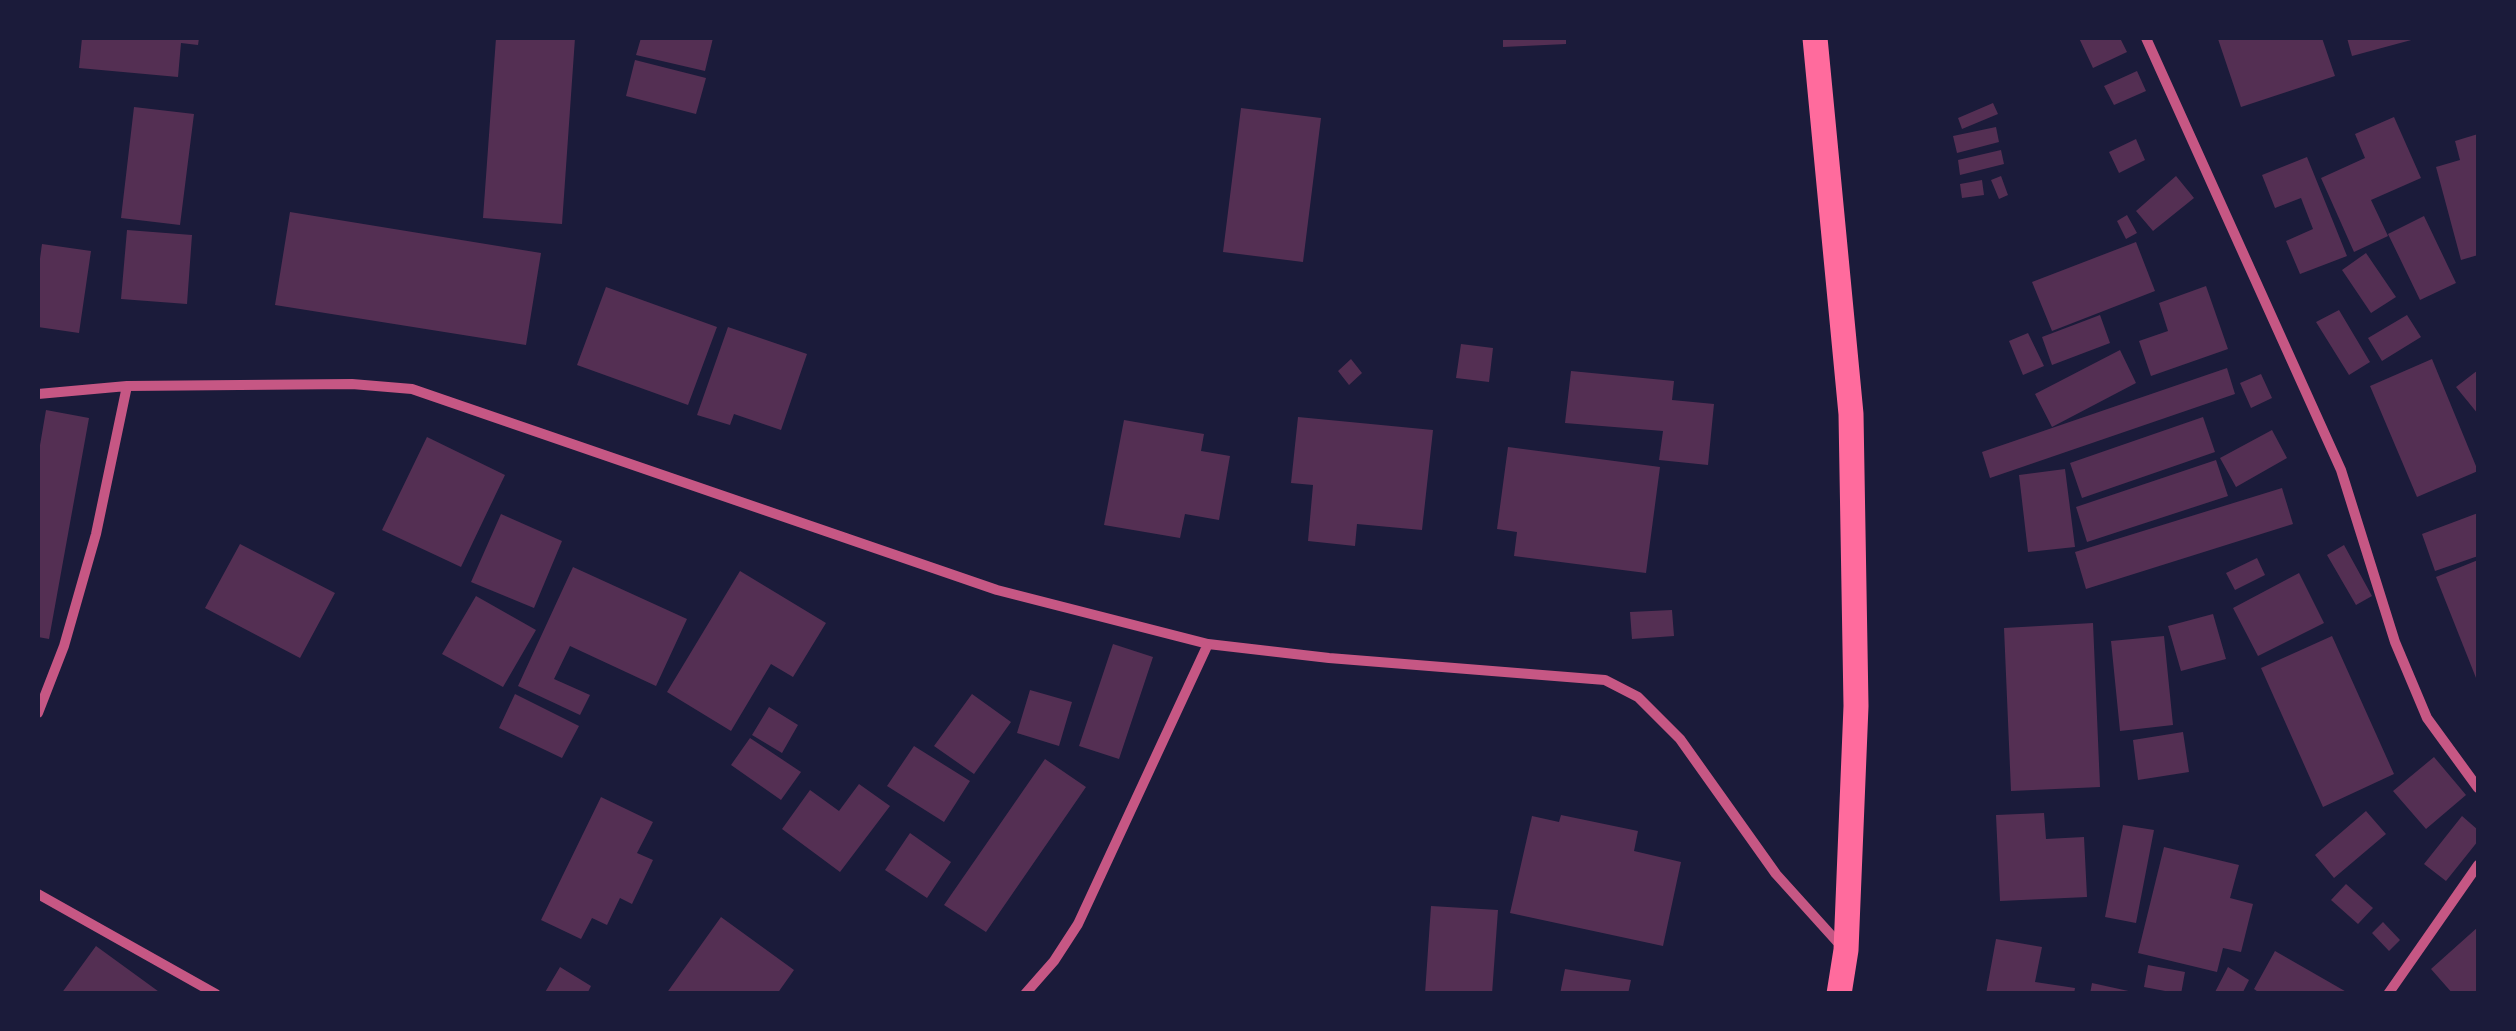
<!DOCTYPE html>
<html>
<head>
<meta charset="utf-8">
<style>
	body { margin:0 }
	#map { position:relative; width:2516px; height:1031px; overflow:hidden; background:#1b1b3a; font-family:"Asap Condensed",sans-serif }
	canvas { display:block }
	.frame { position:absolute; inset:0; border:40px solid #1b1b3a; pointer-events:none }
</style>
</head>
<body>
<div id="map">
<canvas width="2516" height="1031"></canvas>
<div class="frame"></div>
</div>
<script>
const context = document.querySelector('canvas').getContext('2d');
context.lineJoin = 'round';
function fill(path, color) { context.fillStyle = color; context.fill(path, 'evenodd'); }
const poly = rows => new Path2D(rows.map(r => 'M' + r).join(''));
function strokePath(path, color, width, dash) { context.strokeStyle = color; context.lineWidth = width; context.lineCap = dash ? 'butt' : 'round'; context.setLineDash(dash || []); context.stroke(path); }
fill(poly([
	[82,38,199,38,198,45,181,43,178,77,79,68],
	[496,38,575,38,562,224,483,218],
	[641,38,713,38,705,71,636,55],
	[1503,38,1566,38,1566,44,1503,47],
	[2079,38,2120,38,2127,52,2093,68],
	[2221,38,2322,38,2335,76,2241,107,2218,39],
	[2347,38,2414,38,2415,39,2352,56],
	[635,60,706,78,696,114,626,96],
	[2137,71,2146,91,2114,105,2104,86],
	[1993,103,1998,114,1962,129,1958,118],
	[134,107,194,114,180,225,121,218],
	[1241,108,1321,118,1303,262,1223,252],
	[2394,117,2421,178,2371,200,2388,236,2354,252,2321,178,2365,158,2355,134],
	[1996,127,1999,142,1957,153,1953,136],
	[2478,134,2478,255,2461,260,2436,167,2460,160,2455,141],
	[2136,139,2145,160,2119,173,2109,152],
	[2001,150,2004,164,1960,175,1958,160],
	[2307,157,2347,256,2300,274,2286,241,2313,229,2301,198,2275,208,2262,175],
	[2001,176,2008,195,1999,199,1991,180],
	[2176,176,2194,198,2153,231,2136,211],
	[1982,180,1984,195,1962,198,1960,184],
	[290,212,541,253,526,345,275,305],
	[2127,215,2137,233,2126,239,2117,221],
	[2424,216,2456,283,2420,300,2388,234],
	[127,230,192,235,187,304,121,299],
	[2136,242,2155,291,2052,331,2032,282],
	[42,244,91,251,79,333,38,327,38,273],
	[2366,253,2396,297,2371,313,2342,270],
	[2206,286,2228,349,2151,376,2139,341,2168,331,2159,303],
	[606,287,717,327,688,405,577,365],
	[2339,310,2370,362,2349,375,2316,322],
	[2100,315,2110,343,2052,365,2042,337],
	[2407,315,2421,337,2382,361,2368,338],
	[728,327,807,354,781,430,734,414,730,425,697,415],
	[2028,333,2044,366,2023,375,2009,341],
	[1461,344,1493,348,1489,382,1456,378],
	[2120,350,2136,383,2052,427,2035,394],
	[1351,359,1362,373,1349,385,1338,371],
	[2432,359,2478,471,2417,497,2370,386],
	[2227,368,2235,394,1990,478,1982,452],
	[2478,370,2478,414,2456,387],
	[1571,371,1674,381,1672,400,1714,404,1708,465,1659,460,1663,431,1565,423],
	[2261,374,2272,398,2251,408,2240,383],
	[46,410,89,418,49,639,38,637,38,457],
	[1298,417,1433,430,1422,530,1357,524,1355,546,1308,541,1313,485,1291,483],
	[2203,417,2215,452,2082,498,2070,463],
	[1124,420,1204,434,1201,451,1230,456,1219,520,1185,514,1180,538,1104,525],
	[2272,430,2287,458,2236,487,2220,458],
	[427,437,505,475,461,567,382,530],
	[1508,447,1660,467,1646,573,1514,556,1517,532,1497,529],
	[2216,460,2228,496,2087,542,2076,507],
	[2065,469,2075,547,2028,552,2019,475],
	[2282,488,2293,524,2086,589,2075,552],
	[2478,513,2478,556,2435,571,2422,534],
	[501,514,562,541,534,608,471,582],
	[240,544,335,593,300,658,205,608],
	[2344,545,2372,596,2356,605,2327,555],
	[2257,558,2265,575,2235,590,2226,573],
	[2478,560,2478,683,2436,577],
	[573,567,687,619,656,686,570,646,554,679,590,695,580,715,518,686],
	[740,571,826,623,793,677,771,664,731,731,667,692],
	[2299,573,2324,623,2258,656,2233,608],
	[476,596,536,630,503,687,442,654],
	[1672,610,1674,636,1632,639,1630,612],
	[2213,614,2226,659,2181,671,2168,626],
	[2093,623,2100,787,2011,791,2004,628],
	[2164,636,2173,725,2120,731,2111,641],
	[2332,636,2394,774,2323,807,2261,668],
	[1113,644,1153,657,1119,759,1079,746],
	[1030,690,1072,702,1059,746,1017,733],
	[515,694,579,726,562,758,499,728],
	[972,694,1011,722,974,774,934,746],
	[769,707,798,725,782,753,752,735],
	[2183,732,2189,772,2138,780,2133,740],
	[750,738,801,772,781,800,731,765],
	[914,746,970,781,944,822,887,786],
	[2434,757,2466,795,2426,829,2393,791],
	[1045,759,1086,787,986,932,944,905],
	[859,784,890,806,840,872,782,829,810,790,839,811],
	[601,797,653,822,637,853,653,860,632,904,620,898,607,925,592,918,581,939,541,920],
	[2366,811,2386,834,2334,878,2315,855],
	[2044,813,2046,839,2084,837,2087,897,2000,901,1996,815],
	[1561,815,1638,831,1634,851,1681,862,1663,946,1510,913,1532,816,1559,822],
	[2462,816,2478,830,2478,841,2446,881,2424,864],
	[2123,825,2154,830,2136,923,2105,917],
	[910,833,951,862,927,898,885,870],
	[2164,847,2239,865,2230,898,2253,904,2241,952,2223,948,2217,972,2138,953],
	[2346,884,2373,908,2358,924,2331,900],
	[1431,906,1498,910,1492,994,1425,994],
	[721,917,794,970,777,994,666,994],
	[2383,922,2400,940,2389,951,2372,933],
	[2478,927,2478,989,2474,994,2453,994,2431,969],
	[1996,939,2042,947,2035,982,2075,988,2074,994,1986,994],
	[96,946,162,994,61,994],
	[2275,951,2350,994,2261,994,2254,989],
	[2148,965,2185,972,2181,994,2144,987],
	[560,967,591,986,587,994,544,994],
	[2228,967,2249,980,2242,994,2214,994],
	[1565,969,1631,980,1628,994,1560,994],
	[2092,983,2133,992,2133,994,2090,994]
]), '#542f53');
strokePath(poly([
	[2146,38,2341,470,2395,642,2427,718,2478,788],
	[38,394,127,386],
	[38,713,64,646,96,534,127,386,352,384,412,389,997,590,1208,644],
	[38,894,216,994],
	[1025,994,1054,961,1078,924,1208,644,1329,658,1605,680,1638,697,1680,739,1776,874,1841,946],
	[2388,994,2478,865]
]), '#c65784', 10);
strokePath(poly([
	[1815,38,1851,414,1856,706,1846,950,1839,994]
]), '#ff6b9d', 25);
</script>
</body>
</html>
